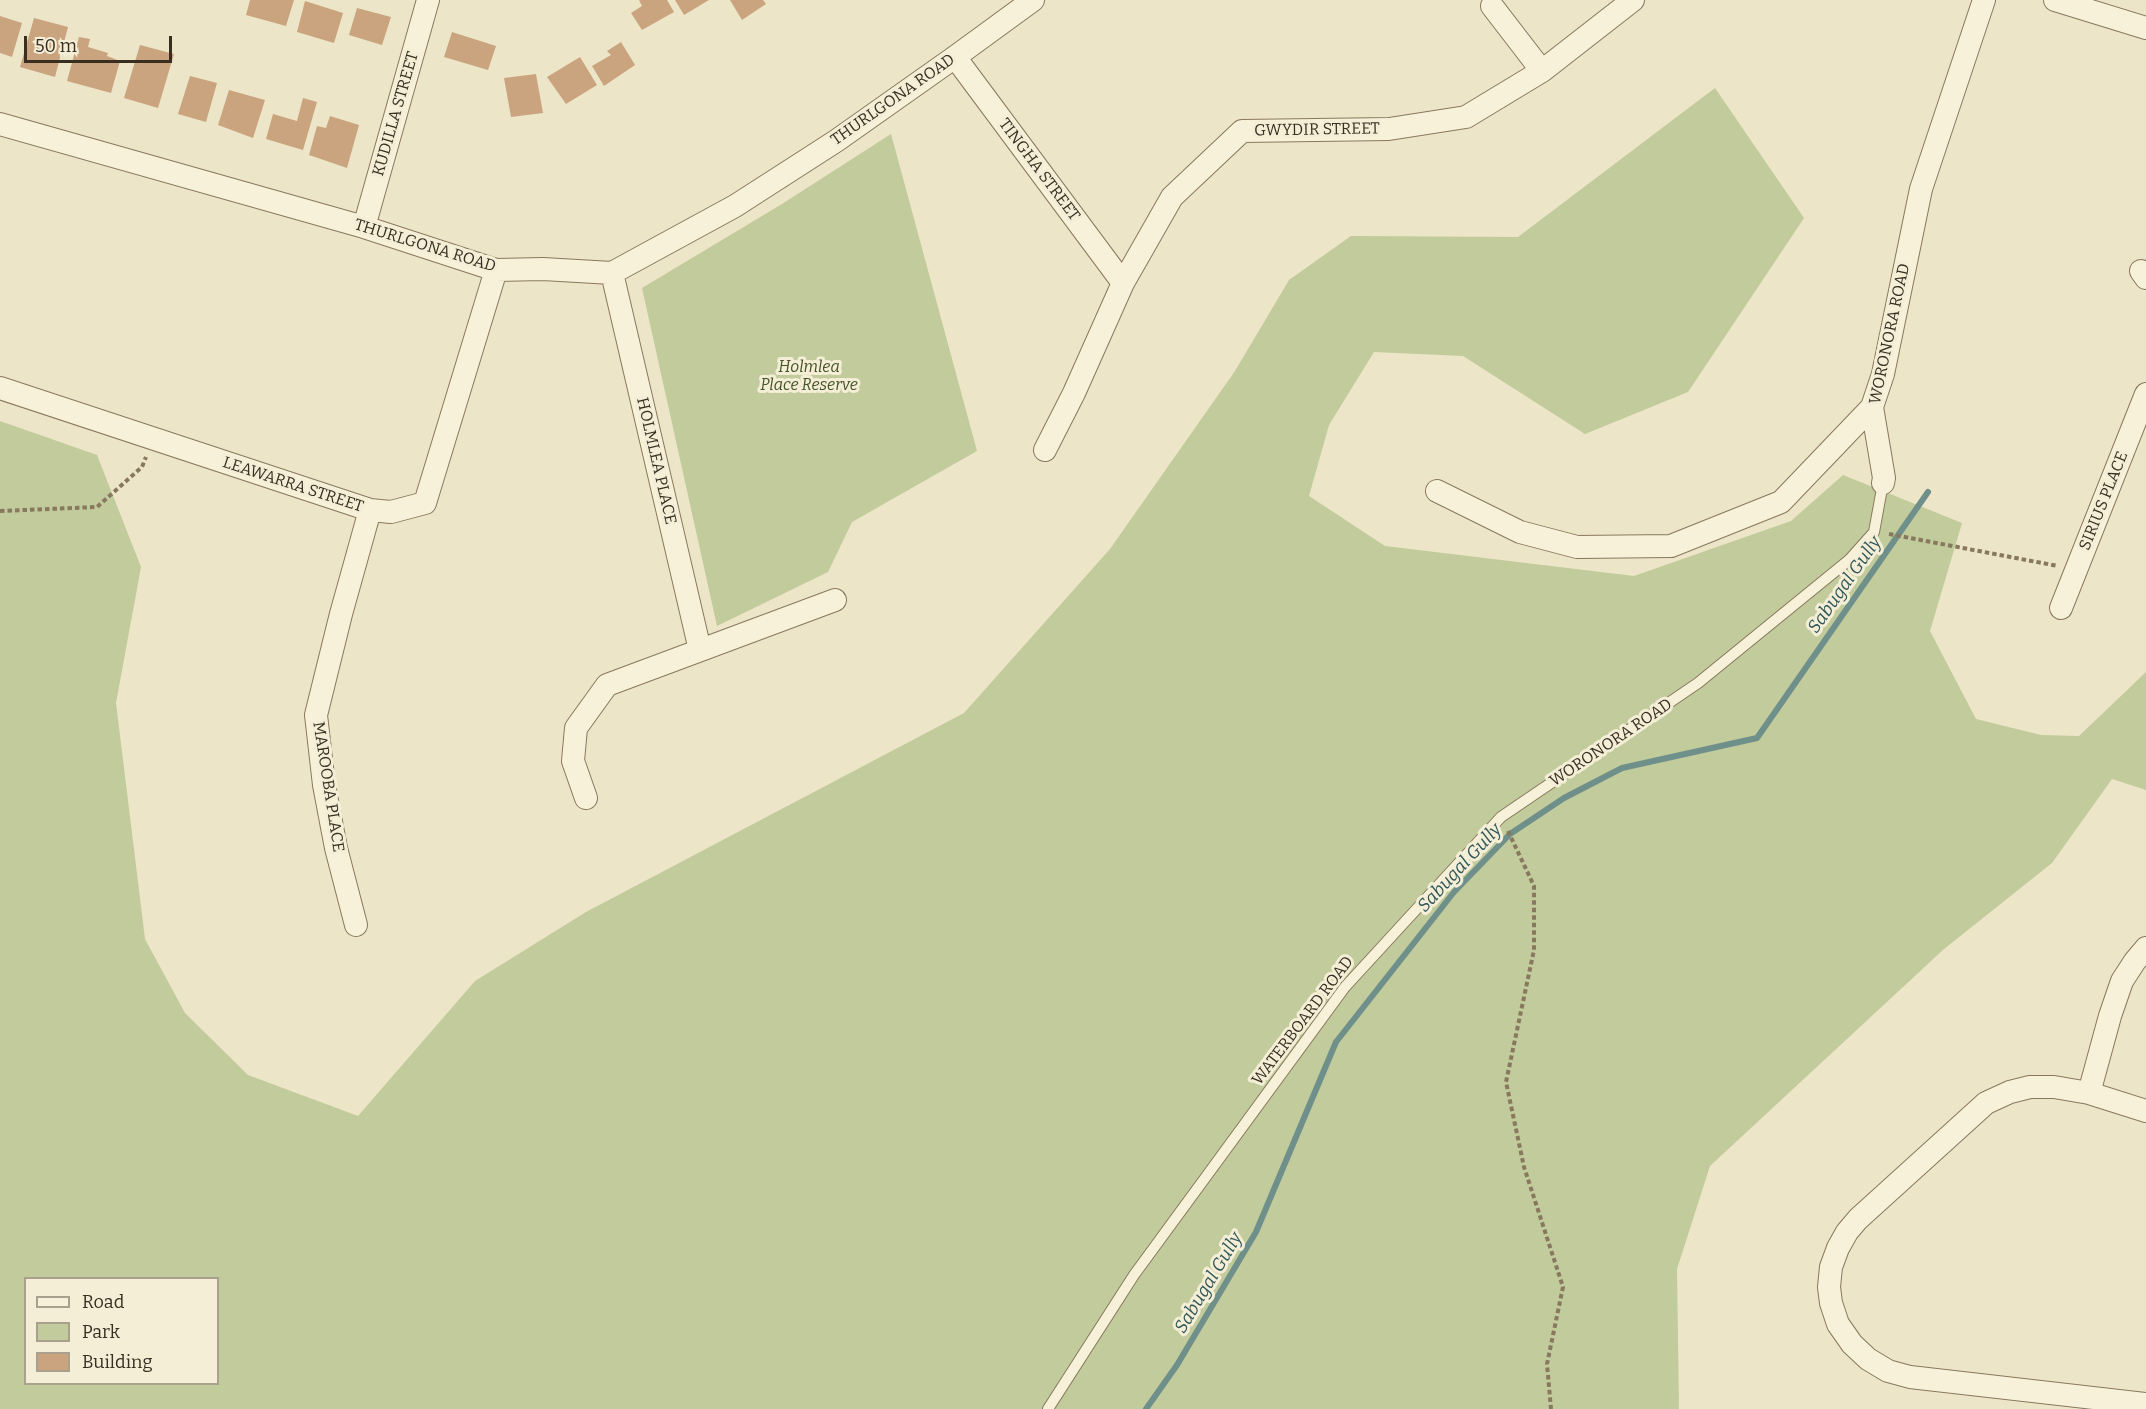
<!DOCTYPE html>
<html>
<head>
<meta charset="utf-8">
<style>
	body { margin:0 }
	#map { position:relative; width:2146px; height:1409px; overflow:hidden; background:#ede5c7; font-family:Bitter,serif }
	canvas { display:block }
	.legend { position:absolute; left:24px; top:1277px; width:195px; height:108px; box-sizing:border-box; background:#f4eed7; border:2px solid #a9a18e; margin:0; padding:8px 10px; list-style:none; font-size:18px; color:#392e20 }
	.legend li { display:flex; align-items:center; gap:12px; height:30px }
	.legend b { width:30px; border:2px solid #a9a18e }
	.scale { position:absolute; left:24px; top:36px; width:148px; height:27px; box-sizing:border-box; border:3px solid #392e20; border-top:0; padding-left:8px; font-size:18px; line-height:21px; white-space:nowrap; color:#392e20; -webkit-text-stroke:4px #f4eed7; paint-order:stroke }
</style>
</head>
<body>
<div id="map">
<canvas width="2146" height="1409"></canvas>
<ul class="legend">
<li><b style="height:8px;background:#f8f1da"></b>Road</li>
<li><b style="height:16px;background:#c1cb9b"></b>Park</li>
<li><b style="height:16px;background:#c9a47f"></b>Building</li>
</ul>
<div class="scale">50 m</div>
</div>
<script>
const context = document.querySelector('canvas').getContext('2d');
context.lineJoin = 'round';
function fill(path, color) { context.fillStyle = color; context.fill(path, 'evenodd'); }
const poly = rows => new Path2D(rows.map(r => 'M' + r).join(''));
function strokePath(path, color, width, dash) { context.strokeStyle = color; context.lineWidth = width; context.lineCap = dash ? 'butt' : 'round'; context.setLineDash(dash || []); context.stroke(path); }
function write(font, color, halo, rows, align = 'center') {
  context.font = font + ' Bitter,serif'; context.lineWidth = 6; context.setLineDash([]); context.textBaseline = 'middle'; context.strokeStyle = halo; context.fillStyle = color; for (const [text, x, y, turn = 0] of rows) {
    context.save(); context.translate(x, y); context.rotate((+turn || 0) * Math.PI / 180); context.textAlign = isNaN(turn) ? turn : align; if (halo) context.strokeText(text, 0, 0); context.fillText(text, 0, 0); context.restore();
  }
}
fill(poly([
	[1715,88,1804,218,1688,392,1585,434,1463,356,1374,352,1329,425,1309,496,1385,546,1634,576,1791,521,1843,475,1962,523,1930,631,1976,719,2041,735,2079,736,2146,672,2146,790,2112,779,2052,863,1944,949,1710,1166,1677,1269,1679,1409,0,1409,0,421,97,455,141,567,116,703,145,939,185,1013,248,1075,358,1116,475,981,586,912,964,713,1110,549,1235,371,1289,280,1351,236,1518,237],
	[26,1278,218,1278,218,1384,26,1384],
	[891,134,977,451,852,522,828,572,717,626,642,288,782,204]
]), '#c1cb9b');
strokePath(poly([
	[1146,1409,1177,1365,1256,1232,1336,1042,1454,892,1510,834,1564,798,1622,768,1757,738,1928,492]
]), '#6f8f8a', 6);
fill(poly([
	[250,0,294,0,286,26,246,15],
	[639,0,667,0,674,12,642,30,631,13,642,6],
	[675,0,709,0,684,15],
	[730,0,763,0,766,4,742,20],
	[305,1,343,13,334,43,297,32],
	[357,8,391,17,382,45,349,35],
	[0,16,22,23,12,57,0,53],
	[34,18,68,27,55,77,20,67],
	[452,32,496,46,488,70,444,57],
	[79,37,90,39,88,47,108,53,107,56,120,61,111,93,67,81],
	[621,42,635,65,604,86,592,66,611,55,607,51],
	[140,45,174,54,158,108,124,98],
	[580,57,597,85,566,104,547,77],
	[536,74,543,113,511,117,504,78],
	[190,76,217,83,206,122,178,114],
	[229,90,265,100,253,138,218,125],
	[303,98,317,102,303,150,266,139,273,114,297,121],
	[330,116,359,125,347,168,309,155,317,126,326,128]
]), '#c9a47f');
const lane = poly([
	[1048,1409,1134,1275,1345,987,1501,817,1698,683,1849,560,1874,532,1883,483]
]);
const street = poly([
	[2055,0,2146,28],
	[1492,6,1542,71],
	[955,57,1123,283],
	[0,124,364,227,496,270,543,269,612,273,735,206,836,141,955,57,1033,0],
	[364,227,428,0],
	[2141,271,2146,278],
	[612,273,700,650],
	[0,388,370,510,391,512,425,503,496,270],
	[1045,450,1074,393,1123,283,1172,197,1242,131,1389,129,1466,117,1542,71,1633,0],
	[1883,483,1884,478,1872,407,1883,374,1921,189,1984,0],
	[1437,491,1520,532,1577,547,1671,546,1781,502,1872,407],
	[2061,608,2146,394],
	[586,798,573,761,576,728,607,685,835,600],
	[356,925,336,848,324,785,316,715,341,614,370,510],
	[2089,1093,2110,1016,2122,981,2135,961,2146,948],
	[2146,1111,2089,1093,2054,1087,2030,1087,2010,1092,1986,1103,1858,1219,1847,1232,1838,1248,1831,1267,1829,1287,1831,1303,1838,1324,1852,1344,1868,1359,1888,1371,1910,1377,2146,1404]
]);
strokePath(lane, '#88785d', 12);
strokePath(street, '#88785d', 24);
strokePath(poly([
	[0,511,97,507,142,467,146,457],
	[1889,534,2058,566],
	[1508,831,1534,886,1534,950,1506,1082,1524,1167,1563,1287,1547,1364,1551,1409]
]), '#88785d', 4, [4.5, 3]);
strokePath(lane, '#f8f1da', 10);
strokePath(street, '#f8f1da', 22);
write('16px', '#392e20', '#f4eed7', [
	["THURLGONA ROAD",893,100,-35],
	["KUDILLA STREET",396,114,-74],
	["GWYDIR STREET",1317,130,-1],
	["TINGHA STREET",1039,170,53],
	["THURLGONA ROAD",425,246,17],
	["WORONORA ROAD",1890,334,-78],
	["HOLMLEA PLACE",656,461,77],
	["LEAWARRA STREET",293,485,18],
	["SIRIUS PLACE",2104,501,-68],
	["WORONORA ROAD",1611,743,-34],
	["MAROOBA PLACE",328,787,81],
	["WATERBOARD ROAD",1303,1021,-53]
]);
write('italic 16px', '#455428', '#f4eed7', [
	["Holmlea",809,368],
	["Place Reserve",809,386]
]);
write('italic 18px', '#305758', '#f4eed7', [
	["Sabugal Gully",1845,585,-55],
	["Sabugal Gully",1460,868,-47],
	["Sabugal Gully",1209,1283,-59]
]);
</script>
</body>
</html>
